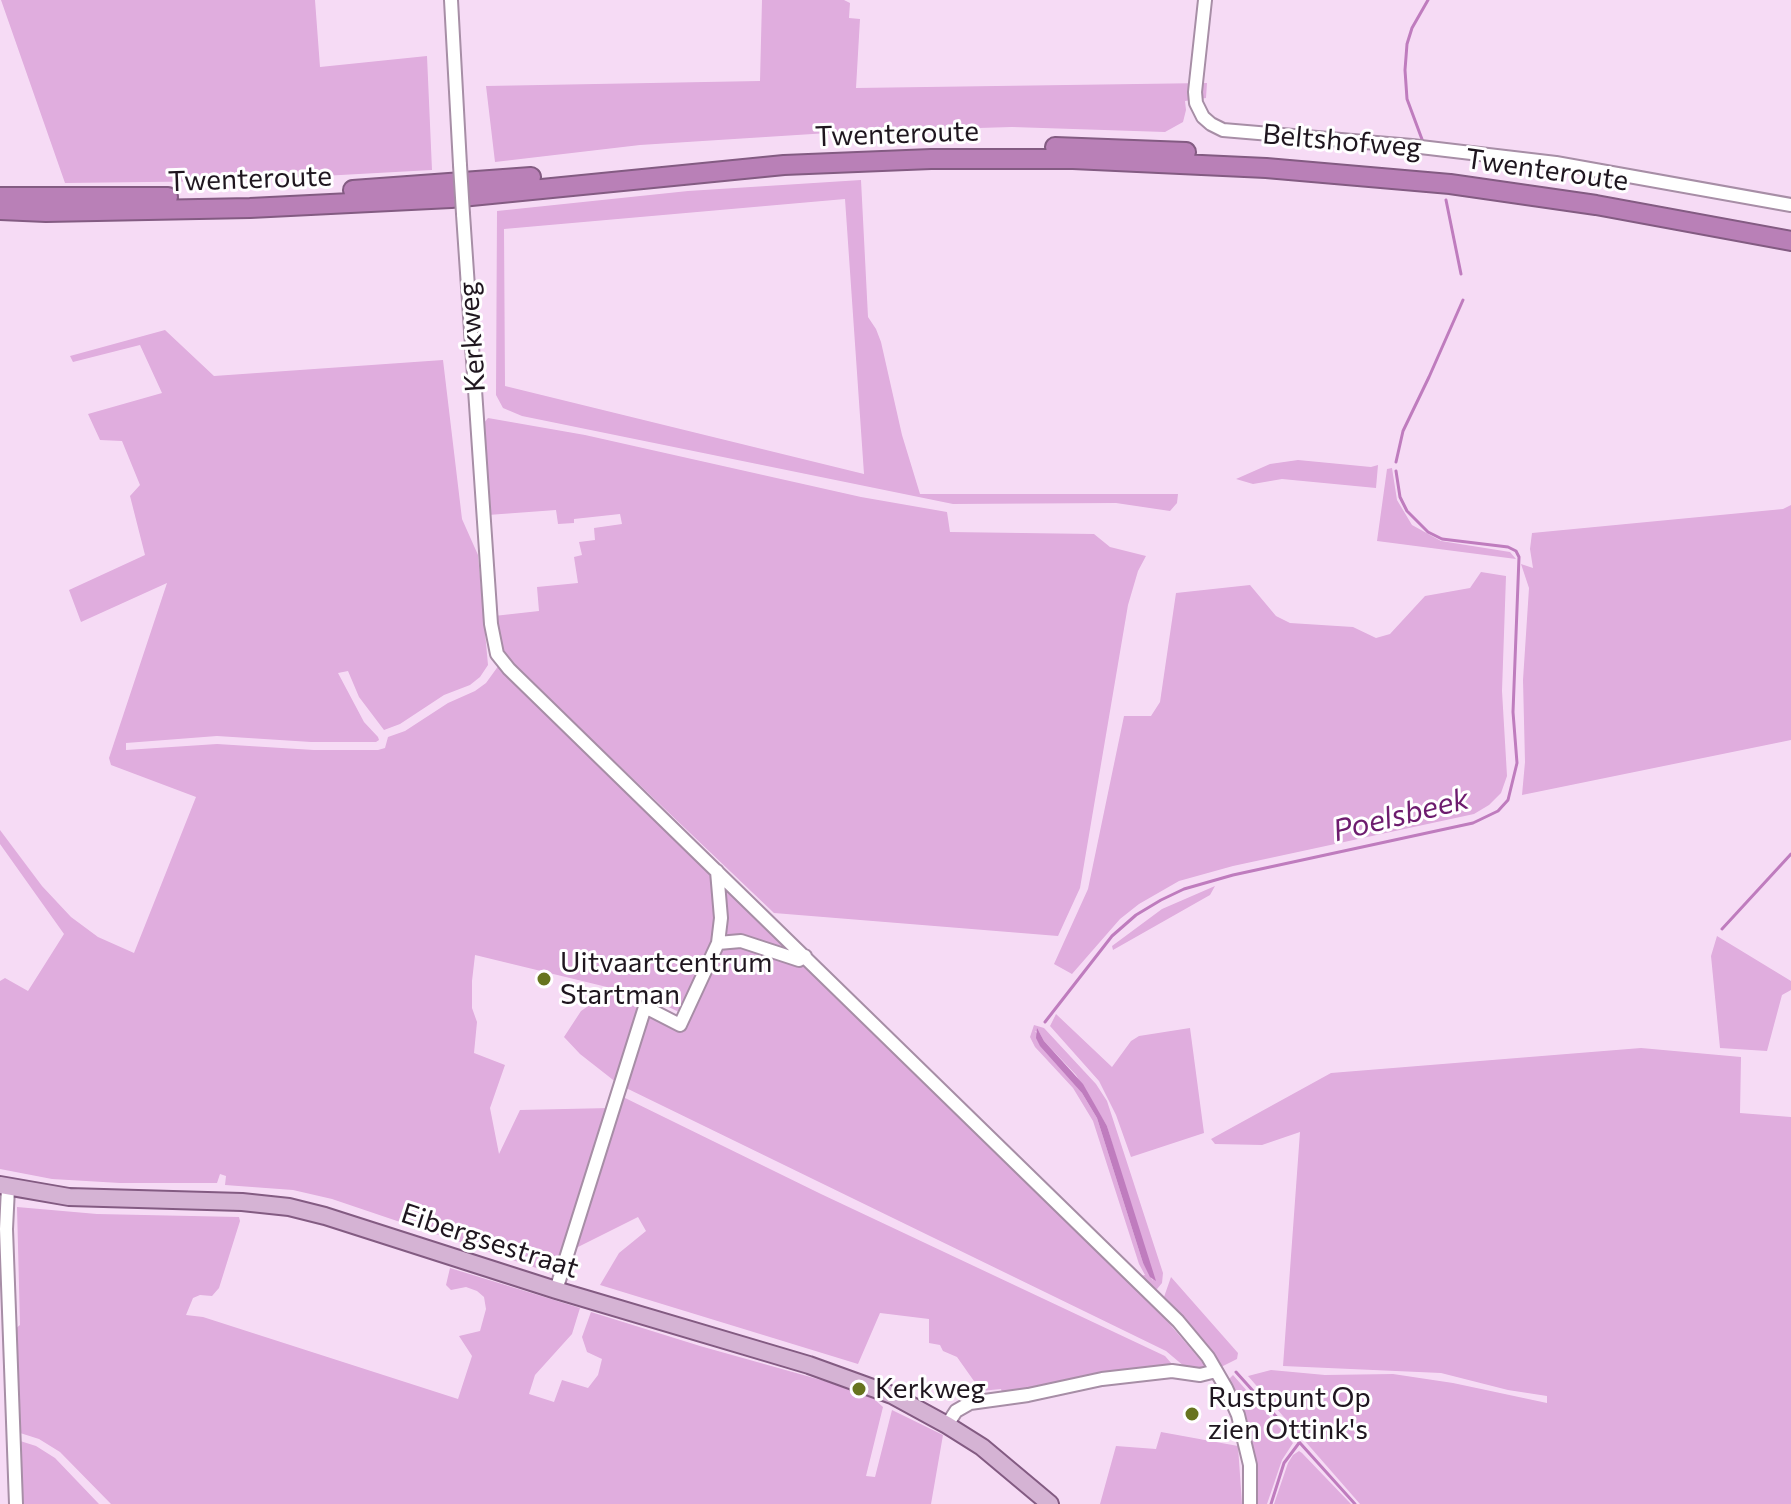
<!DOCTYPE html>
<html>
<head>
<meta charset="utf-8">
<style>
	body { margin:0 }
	canvas { display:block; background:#f6dbf5 }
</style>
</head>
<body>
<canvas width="1791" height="1504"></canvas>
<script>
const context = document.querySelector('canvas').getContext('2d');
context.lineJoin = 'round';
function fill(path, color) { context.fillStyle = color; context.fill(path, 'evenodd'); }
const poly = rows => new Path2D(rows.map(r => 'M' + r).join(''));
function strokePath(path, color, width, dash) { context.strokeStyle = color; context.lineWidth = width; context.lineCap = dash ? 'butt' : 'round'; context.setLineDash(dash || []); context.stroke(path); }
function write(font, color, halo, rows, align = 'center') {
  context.font = font + ' Commissioner,sans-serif'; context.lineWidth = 6; context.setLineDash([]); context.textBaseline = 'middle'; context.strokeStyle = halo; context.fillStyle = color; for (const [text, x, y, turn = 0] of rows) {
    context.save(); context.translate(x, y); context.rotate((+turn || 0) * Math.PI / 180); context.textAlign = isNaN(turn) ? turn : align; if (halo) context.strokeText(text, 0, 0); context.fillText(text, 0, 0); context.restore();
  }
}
fill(poly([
	[1,0,315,0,320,67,427,56,432,170,231,181,65,183],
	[762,0,844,0,850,3,849,18,860,19,856,88,1207,83,1206,98,1185,101,1186,110,1183,122,1165,132,1012,127,844,132,640,145,495,162,486,86,760,81],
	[861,180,868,317,876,329,881,342,902,435,920,494,1178,494,1177,503,1170,511,1116,503,953,504,522,416,503,408,496,395,497,211,688,191],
	[845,199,864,474,505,386,504,229],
	[165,330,214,376,443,360,462,519,478,555,488,665,480,677,470,685,444,695,400,724,384,730,359,697,348,671,338,673,364,722,378,737,379,740,376,742,311,742,217,736,126,743,126,750,217,744,314,750,378,750,385,748,388,737,405,731,448,703,475,691,486,683,499,665,711,872,717,919,715,939,681,1013,648,997,475,955,472,981,472,1008,477,1022,474,1053,505,1065,490,1108,499,1154,520,1110,610,1108,557,1275,332,1199,293,1190,225,1185,226,1176,220,1174,217,1183,120,1183,52,1179,0,1169,0,981,5,978,28,991,64,934,0,844,0,830,42,886,71,917,98,937,134,953,196,797,111,765,109,758,167,583,81,622,69,590,145,555,130,496,140,485,122,441,100,440,88,414,162,393,140,345,73,362,70,356],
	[488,418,585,435,861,497,947,512,950,532,1094,534,1110,547,1146,556,1138,571,1128,605,1080,888,1058,936,774,913,498,650,494,616,539,611,537,587,578,583,574,557,582,555,579,542,595,540,594,528,622,524,620,514,574,519,574,523,558,524,556,510,488,515,483,424],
	[1298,460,1371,467,1378,465,1376,488,1282,479,1253,484,1236,479,1270,464],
	[1392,468,1397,500,1412,525,1441,541,1510,552,1516,559,1377,541,1387,469],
	[1791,505,1791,740,1522,795,1525,762,1523,680,1529,588,1521,564,1533,568,1530,549,1532,533,1783,509],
	[1481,572,1506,576,1502,691,1507,776,1501,793,1489,805,1474,814,1233,866,1179,881,1139,904,1120,919,1072,974,1054,964,1088,889,1124,716,1151,716,1160,702,1176,593,1250,585,1276,616,1290,623,1353,627,1376,638,1390,634,1425,596,1470,588],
	[720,881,794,952,720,939],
	[1215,886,1210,895,1113,950,1112,946,1162,909],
	[1717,936,1791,981,1791,990,1782,995,1767,1051,1720,1048,1711,956],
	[739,945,795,960,813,968,946,1104,971,1124,1145,1291,1155,1307,1209,1370,1185,1367,1166,1351,624,1087,647,1012,681,1028,718,949],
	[610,991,640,1010,617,1083,580,1054,564,1037,581,1011],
	[1056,1014,1112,1067,1131,1041,1139,1036,1190,1028,1204,1133,1131,1157,1116,1115,1099,1081,1050,1026],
	[1034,1025,1044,1028,1096,1084,1107,1101,1163,1273,1162,1283,1157,1289,1151,1288,1141,1276,1145,1275,1139,1264,1093,1121,1073,1088,1035,1047,1030,1037],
	[1035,1031,1039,1032,1044,1041,1076,1075,1107,1126,1153,1281,1143,1263,1097,1118,1082,1093],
	[1641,1048,1741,1057,1740,1113,1791,1117,1791,1504,1360,1504,1248,1376,1271,1370,1325,1375,1393,1374,1453,1383,1547,1403,1547,1396,1508,1390,1441,1373,1283,1366,1300,1132,1262,1145,1215,1144,1211,1139,1331,1073],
	[621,1096,821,1194,1165,1356,1172,1364,1003,1396,1001,1389,981,1391,957,1357,943,1351,940,1345,929,1343,929,1319,880,1313,858,1364,600,1285,619,1253,646,1231,638,1217,574,1249],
	[17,1207,97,1214,239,1217,240,1221,219,1288,212,1296,200,1295,193,1298,186,1315,203,1317,458,1399,472,1356,459,1336,480,1331,486,1309,484,1297,477,1291,466,1287,451,1290,446,1285,450,1268,580,1308,572,1334,535,1375,529,1394,554,1402,562,1380,588,1388,598,1375,602,1359,587,1352,582,1337,591,1312,700,1346,846,1387,874,1399,883,1407,866,1476,875,1477,892,1410,943,1435,931,1504,111,1504,60,1452,39,1439,17,1432,15,1329,20,1325],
	[1171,1277,1238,1353,1237,1359,1221,1367,1216,1364,1166,1303,1164,1297],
	[1233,1375,1293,1443,1282,1460,1267,1504,1257,1504,1257,1477,1251,1438,1229,1379],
	[1161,1432,1238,1446,1242,1504,1100,1504,1116,1446,1156,1449],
	[17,1440,36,1446,55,1458,99,1504,20,1504],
	[1299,1451,1302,1453,1351,1504,1274,1504,1288,1463,1293,1455]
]), '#e0adde');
fill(poly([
	[1037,1028,1044,1041,1083,1084,1107,1126,1156,1281,1150,1277,1143,1263,1097,1118,1082,1093,1040,1046,1036,1038]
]), '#bf7cbe');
strokePath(poly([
	[1423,142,1407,99,1405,70,1407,44,1412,28,1428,0],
	[1446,200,1461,274],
	[1396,462,1403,431,1429,377,1463,300],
	[1722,929,1791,854],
	[1045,1022,1112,936,1136,915,1161,900,1184,889,1233,875,1473,823,1498,811,1508,800,1517,763,1513,712,1519,557,1516,551,1508,547,1442,539,1428,532,1407,511,1400,497,1396,471],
	[1236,1372,1355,1504],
	[1271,1504,1284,1463,1299,1443]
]), '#bf7cbe', 3);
const minor = poly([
	[451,0,460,165],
	[1205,0,1195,92,1196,103,1203,117,1211,124,1223,130,1412,146,1556,163,1791,205],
	[463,214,491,624,497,654,509,669,1178,1321,1208,1357,1226,1388,1238,1415,1250,1465,1250,1504],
	[718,943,741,941,799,960,805,956],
	[8,1188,6,1229,16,1504],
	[556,1290,645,1007,680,1025,718,943,721,918,717,871],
	[947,1425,956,1411,970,1403,1028,1395,1102,1379,1172,1371,1200,1375,1216,1371]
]);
const major = poly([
	[0,1185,69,1197,242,1202,289,1207,325,1216,556,1290,809,1365,892,1395,947,1425,982,1447,1050,1504]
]);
const highway = poly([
	[1055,147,1186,152],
	[353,190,531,177],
	[0,197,168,197],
	[0,210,46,212,250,208,451,198,784,165,931,159,1073,159,1266,168,1450,184,1596,205,1791,241]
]);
strokePath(minor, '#a78ea6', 16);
strokePath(major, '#835b82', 20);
strokePath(highway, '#835b82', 22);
strokePath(minor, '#fff', 12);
strokePath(major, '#d5b3d4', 16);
strokePath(highway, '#b980b7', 18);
const minorBridge = poly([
	[460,165,463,214]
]);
strokePath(minorBridge, '#a78ea6', 16, []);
strokePath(minorBridge, '#fff', 12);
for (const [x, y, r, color] of [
	[544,979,8,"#67731e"],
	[859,1389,8,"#67731e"],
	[1192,1414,8,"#67731e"]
]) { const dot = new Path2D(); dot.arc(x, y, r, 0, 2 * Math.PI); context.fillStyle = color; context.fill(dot); strokePath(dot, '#fff', 3); }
write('28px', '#1f161f', '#fff', [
	["Twenteroute",897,134,-2],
	["Beltshofweg",1342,141,5],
	["Twenteroute",1547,170,8],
	["Twenteroute",250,179,-2],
	["Kerkweg",472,337,-94],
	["Eibergsestraat",490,1241,18]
]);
write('28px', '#1f161f', '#fff', [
	["Uitvaartcentrum",560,963],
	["Startman",560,995],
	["Kerkweg",875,1389],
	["Rustpunt Op",1208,1398],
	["zien Ottink's",1208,1430]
], 'left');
write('italic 30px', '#6d1c6e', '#fff', [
	["Poelsbeek",1401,815,-14]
]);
</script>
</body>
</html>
